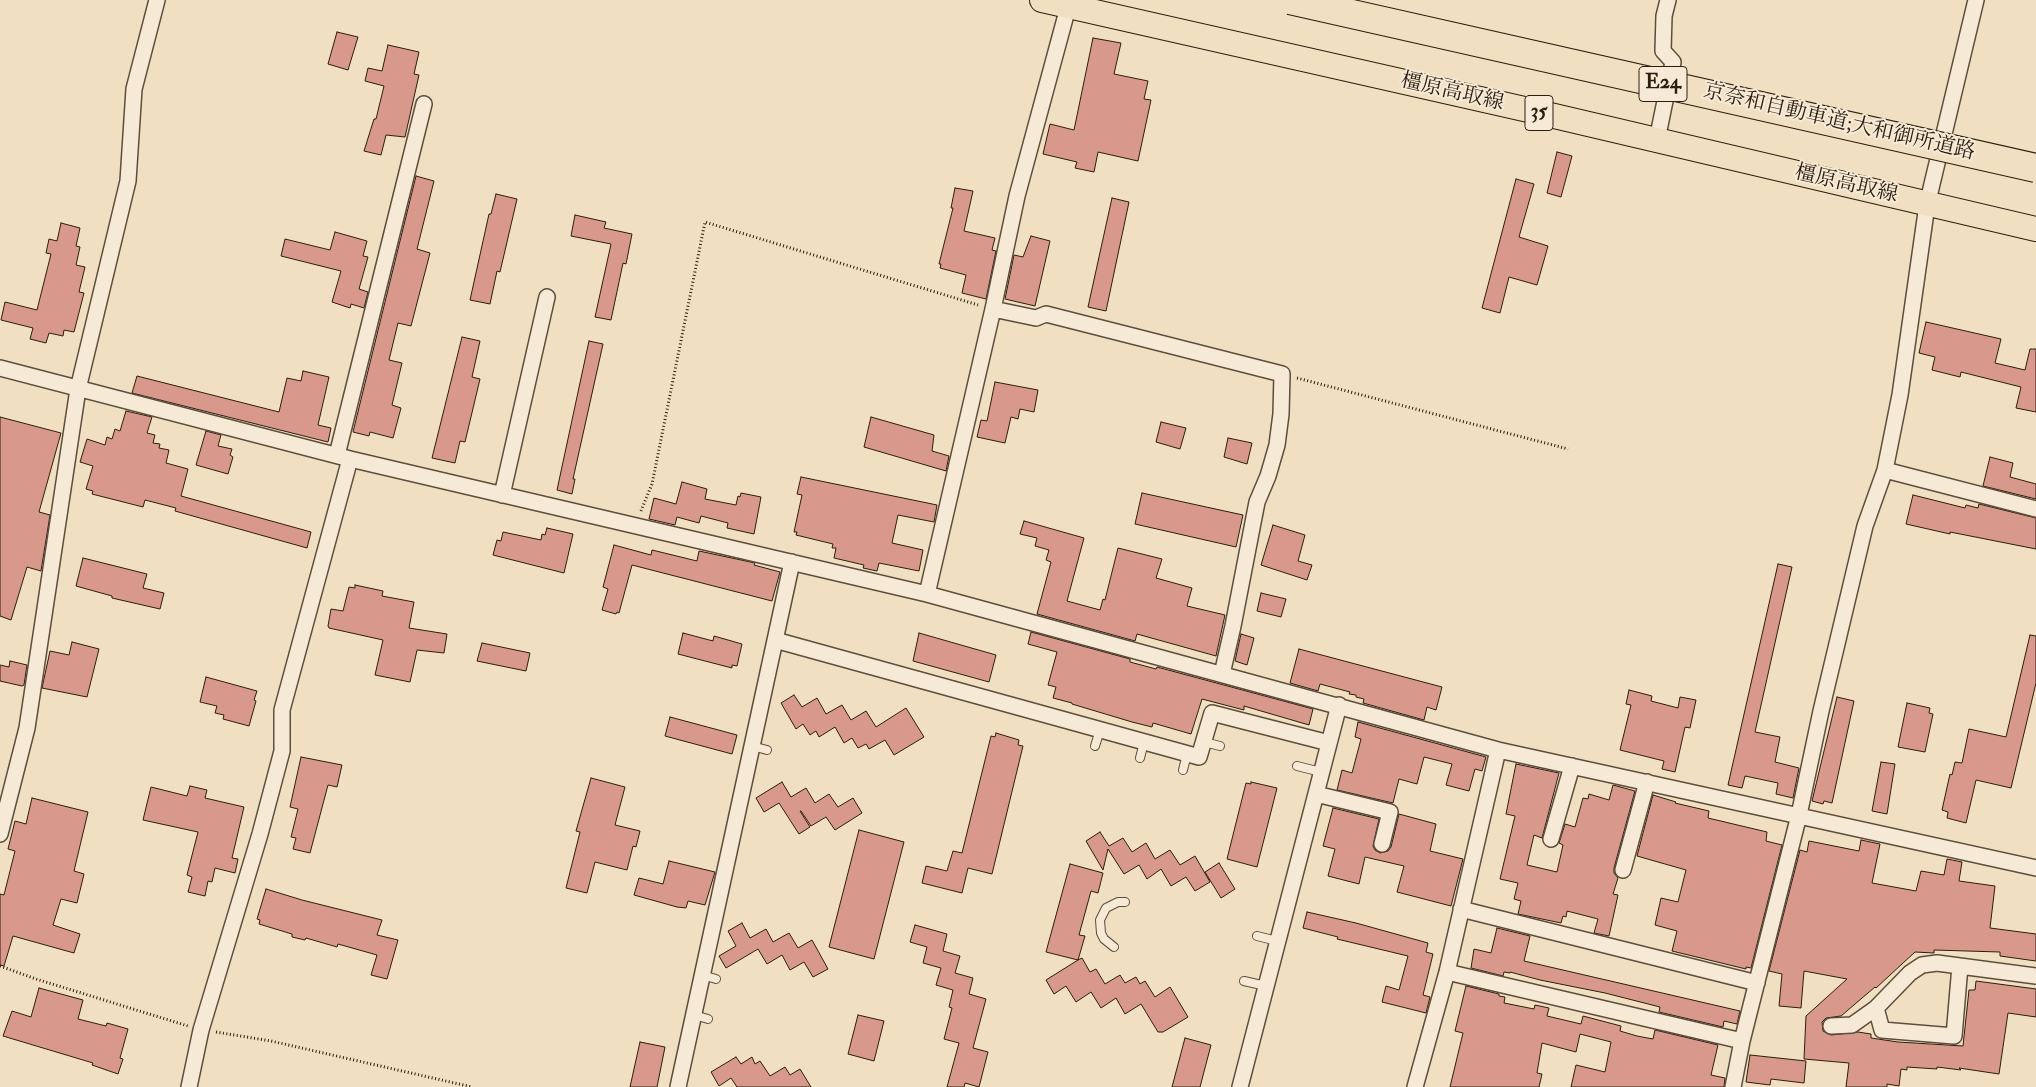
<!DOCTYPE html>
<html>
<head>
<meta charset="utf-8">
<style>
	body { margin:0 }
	canvas { display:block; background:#f1dfc1 }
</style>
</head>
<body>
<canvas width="2036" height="1087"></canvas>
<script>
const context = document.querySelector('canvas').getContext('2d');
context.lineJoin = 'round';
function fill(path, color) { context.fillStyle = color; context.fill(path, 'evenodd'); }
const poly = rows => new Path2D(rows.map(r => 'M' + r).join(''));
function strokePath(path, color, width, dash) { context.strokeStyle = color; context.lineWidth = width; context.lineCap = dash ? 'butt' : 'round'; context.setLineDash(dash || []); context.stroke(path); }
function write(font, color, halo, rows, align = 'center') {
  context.font = font + ' "IM FELL Double Pica","Noto Serif JP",serif'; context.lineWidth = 4; context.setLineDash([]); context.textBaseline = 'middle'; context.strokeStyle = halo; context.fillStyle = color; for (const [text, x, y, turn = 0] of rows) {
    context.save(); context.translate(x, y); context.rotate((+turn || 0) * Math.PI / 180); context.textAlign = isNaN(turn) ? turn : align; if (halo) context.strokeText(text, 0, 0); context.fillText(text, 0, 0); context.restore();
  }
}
const building = poly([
	[337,32,358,37,348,70,328,64,337,32],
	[1093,38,1121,43,1114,74,1148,81,1144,99,1151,100,1138,161,1098,152,1094,172,1075,168,1077,162,1043,154,1050,124,1074,130,1093,38],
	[388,45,419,52,414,74,419,75,405,137,386,135,381,155,364,151,374,119,376,119,384,86,365,81,368,68,382,71,388,45],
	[1557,152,1572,156,1561,197,1547,193,1557,152],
	[416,176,434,181,417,249,430,253,411,326,398,323,389,360,402,363,392,405,401,408,393,438,370,432,369,436,353,432,416,176],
	[1516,179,1534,184,1519,237,1548,246,1537,285,1509,277,1500,313,1482,308,1516,179],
	[955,188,973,191,964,231,995,238,992,250,996,251,986,299,962,293,966,275,940,268,941,264,939,264,953,208,951,208,955,188],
	[496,194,517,199,500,272,497,271,490,304,470,300,489,214,491,214,496,194],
	[1112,198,1129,202,1106,311,1088,307,1112,198],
	[575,215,606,222,604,228,632,234,626,264,623,263,611,320,595,317,611,244,571,236,575,215],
	[61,223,80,228,76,246,80,247,76,265,85,267,79,292,84,293,74,332,64,330,63,336,49,333,46,343,30,339,33,328,1,320,5,302,37,310,51,254,46,253,49,239,57,241,61,223],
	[335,232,367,241,363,256,368,257,359,289,368,292,364,308,351,304,350,308,332,302,341,271,281,256,285,239,330,250,335,232],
	[1031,236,1050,241,1035,306,1005,299,1014,255,1023,257,1031,236],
	[1926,322,2001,339,1995,363,2025,370,2030,349,2036,349,2036,412,2016,408,2021,387,1961,372,1960,377,1932,370,1935,357,1919,353,1926,322],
	[462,337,480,341,472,377,480,379,465,442,460,441,455,463,432,458,462,337],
	[589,341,603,344,573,479,575,479,572,494,557,490,589,341],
	[303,371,329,377,318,425,331,428,328,442,132,393,137,376,279,412,287,378,301,381,303,371],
	[995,382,1038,390,1034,412,1020,409,1018,419,1011,417,1005,443,977,437,981,420,987,421,995,382],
	[126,411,152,417,147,433,155,435,153,443,160,444,159,448,169,450,166,463,188,469,181,496,311,532,307,548,175,511,176,508,145,500,143,507,92,494,93,491,86,489,93,466,80,462,87,439,105,445,107,437,112,439,115,429,120,431,126,411],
	[0,417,61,433,39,512,50,515,41,571,27,567,11,620,0,616,0,417],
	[871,417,934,435,932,451,949,456,946,471,864,447,871,417],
	[1161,422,1186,428,1180,449,1156,442,1161,422],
	[206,431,221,435,218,446,232,449,230,455,233,457,228,474,196,465,206,431],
	[1228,438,1252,443,1247,464,1224,457,1228,438],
	[1990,457,2013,463,2010,477,2036,484,2036,499,1983,486,1990,457],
	[801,477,937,505,934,522,898,515,892,543,923,550,919,571,879,563,877,571,863,568,864,565,834,558,836,548,832,548,833,544,796,535,797,532,794,532,802,495,797,494,801,477],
	[682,482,707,489,705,499,736,505,738,496,740,497,741,493,761,497,754,534,727,528,728,523,701,516,699,523,677,517,675,525,649,519,654,498,676,504,682,482],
	[1142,493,1243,515,1236,547,1135,524,1142,493],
	[1913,495,1965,508,1966,505,1978,508,1979,504,2036,518,2036,549,1950,532,1950,534,1906,524,1913,495],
	[1024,521,1084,538,1067,601,1100,610,1103,599,1105,600,1118,548,1162,559,1156,578,1192,588,1187,606,1225,615,1216,656,1137,634,1135,641,1037,614,1051,562,1046,560,1049,550,1035,546,1037,538,1020,534,1024,521],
	[1273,525,1305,535,1298,561,1312,565,1307,580,1261,565,1273,525],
	[547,528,573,534,564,573,493,555,497,540,501,541,503,532,541,540,542,534,545,535,547,528],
	[614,545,651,555,652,550,697,561,699,551,755,563,754,565,780,572,772,601,632,565,619,613,617,612,616,614,602,610,608,589,603,587,614,545],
	[83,558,147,574,143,588,164,593,160,609,112,598,112,596,76,586,83,558],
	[1778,564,1792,567,1755,732,1780,737,1775,762,1799,768,1793,798,1776,794,1778,783,1745,776,1742,788,1728,785,1778,564],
	[355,585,383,591,382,596,414,602,409,628,447,634,444,653,417,650,410,682,375,675,383,640,329,628,328,626,331,609,343,611,349,587,355,588,355,585],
	[1261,593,1286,599,1281,617,1257,611,1261,593],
	[1031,632,1130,659,1130,662,1156,669,1157,667,1313,709,1309,725,1244,706,1244,710,1202,699,1191,734,1153,723,1152,727,1132,722,1072,704,1072,703,1053,698,1056,687,1048,685,1057,652,1028,644,1031,632],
	[683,633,713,641,714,636,742,644,737,666,732,665,732,668,678,654,683,633],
	[919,633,996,655,989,682,913,661,919,633],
	[1241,634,1254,638,1247,665,1235,661,1241,634],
	[2030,635,2036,636,2036,683,2011,788,1976,780,1966,823,1947,818,1948,812,1942,810,1950,774,1952,775,1955,762,1962,763,1969,729,2006,737,2030,635],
	[72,642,99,649,87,697,42,688,50,651,69,655,72,642],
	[482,643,530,653,526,671,477,661,482,643],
	[1299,649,1442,687,1436,710,1427,707,1424,720,1363,703,1364,699,1356,697,1356,695,1349,694,1350,692,1320,684,1318,691,1290,683,1299,649],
	[10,661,27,665,24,685,22,686,0,681,0,665,9,667,10,661],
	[206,677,257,691,254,700,256,701,249,726,223,719,224,715,215,713,217,706,200,702,206,677],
	[1629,690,1652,696,1651,701,1678,708,1680,697,1696,700,1690,728,1685,727,1675,772,1662,769,1664,761,1620,750,1631,705,1626,704,1629,690],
	[794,695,802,707,817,698,826,714,842,705,851,720,866,711,876,727,906,708,924,737,894,755,885,740,869,749,866,744,858,748,852,738,844,743,835,727,819,737,816,731,810,735,803,724,796,729,781,703,794,695],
	[1837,697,1854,701,1832,803,1824,801,1823,804,1812,801,1837,697],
	[1907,703,1930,708,1929,713,1933,714,1925,752,1898,747,1907,703],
	[670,717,737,735,732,754,665,736,670,717],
	[1358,722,1486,757,1482,771,1475,769,1469,791,1446,785,1452,764,1424,757,1417,784,1399,779,1393,803,1337,790,1342,770,1352,773,1361,739,1355,737,1358,722],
	[996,733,1019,740,1018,745,1023,746,992,874,968,868,962,893,922,883,926,866,947,871,953,851,962,853,991,736,995,737,996,733],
	[301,757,342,765,337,787,328,785,310,853,293,849,296,838,291,837,298,809,290,807,301,757],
	[1881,762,1895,764,1887,814,1872,811,1881,762],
	[1516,764,1559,773,1542,838,1534,835,1527,865,1557,872,1563,845,1559,843,1565,824,1575,827,1583,798,1588,799,1589,794,1609,800,1613,785,1635,791,1614,868,1614,873,1618,878,1613,894,1618,895,1609,936,1594,933,1598,919,1567,911,1566,917,1563,916,1561,923,1518,914,1521,901,1514,899,1518,883,1500,879,1515,816,1506,814,1516,764],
	[591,778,625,787,615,825,640,831,636,847,633,846,627,870,595,862,587,893,566,888,580,832,576,831,591,778],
	[782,782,791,797,806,788,815,803,829,794,838,807,853,798,862,813,835,830,826,817,811,826,801,811,800,811,810,827,799,834,779,803,764,812,756,798,782,782],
	[1251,782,1277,788,1257,867,1227,859,1246,783,1251,784,1251,782],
	[190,786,207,790,205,798,244,807,232,858,238,859,235,873,215,868,212,882,208,881,205,896,188,892,192,877,187,875,198,832,143,820,151,787,187,796,190,786],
	[1653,795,1676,802,1675,803,1709,811,1708,818,1767,832,1766,841,1782,845,1751,968,1746,967,1746,969,1672,951,1677,931,1655,925,1661,898,1678,902,1686,870,1637,856,1653,795],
	[32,798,88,812,74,871,84,874,77,903,61,899,53,925,80,934,74,953,13,936,4,966,0,965,0,894,4,895,15,851,8,849,15,821,26,824,32,798],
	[1333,808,1379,819,1373,846,1375,850,1380,853,1388,851,1391,847,1399,814,1436,824,1430,851,1463,859,1451,906,1397,892,1404,866,1365,857,1359,884,1328,876,1335,849,1323,846,1333,808],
	[859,830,904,842,874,959,829,947,859,830],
	[1100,832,1109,846,1123,838,1132,852,1146,843,1155,859,1170,850,1180,865,1195,856,1210,882,1195,891,1186,877,1171,886,1161,869,1147,879,1139,865,1124,874,1108,849,1103,870,1086,841,1100,832],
	[1861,840,1880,844,1872,883,1916,891,1921,871,1944,875,1947,859,1962,862,1959,881,1995,886,1990,928,2036,934,2036,961,2000,956,2000,952,1934,950,1934,953,1915,952,1876,988,1875,987,1841,1016,1826,1018,1822,1022,1823,1031,1831,1035,1858,1032,1871,1034,1871,1038,1898,1042,1963,1046,1969,990,1975,990,1976,981,2036,989,2036,1017,2008,1013,1999,1074,1959,1068,1961,1070,1937,1067,1937,1069,1907,1067,1907,1070,1901,1069,1899,1086,1887,1084,1887,1087,1846,1087,1849,1063,1804,1059,1806,1016,1847,979,1804,971,1801,1008,1779,1006,1782,974,1769,971,1800,850,1807,852,1809,841,1859,851,1861,840],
	[669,861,715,872,705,905,688,901,686,908,677,907,634,895,639,878,663,884,669,861],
	[1219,863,1235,889,1221,898,1205,872,1219,863],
	[1070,864,1103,873,1098,893,1091,891,1079,935,1085,936,1078,960,1082,958,1090,972,1096,969,1105,984,1120,975,1125,983,1136,977,1140,984,1145,981,1155,997,1170,987,1188,1017,1163,1032,1158,1032,1141,1004,1125,1014,1116,998,1101,1008,1091,992,1076,1002,1066,986,1054,994,1046,980,1078,960,1046,952,1070,864],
	[266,889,302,900,382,920,377,935,398,940,387,979,371,975,377,955,338,944,337,947,306,938,305,940,292,937,292,934,259,924,260,920,257,919,266,889],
	[1307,912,1356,923,1428,943,1426,952,1433,954,1423,995,1430,997,1426,1013,1382,1002,1386,986,1399,990,1408,956,1337,939,1338,937,1303,928,1307,912],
	[742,923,750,938,766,929,773,942,789,933,798,948,812,940,828,969,813,977,804,962,790,970,782,955,767,964,758,949,726,968,719,956,736,946,728,931,742,923],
	[915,925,947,934,943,951,960,956,955,973,973,978,969,994,986,999,973,1048,988,1052,979,1087,965,1083,964,1087,947,1087,959,1043,944,1039,952,1008,949,1007,953,990,936,985,941,968,923,963,927,947,910,942,915,925],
	[1497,928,1530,936,1524,961,1740,1011,1737,1024,1724,1021,1723,1027,1659,1012,1660,1007,1605,993,1540,980,1510,972,1510,973,1504,972,1503,976,1471,968,1474,949,1491,953,1497,928],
	[1466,986,1499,994,1499,996,1505,997,1504,1003,1534,1009,1535,1005,1549,1008,1547,1016,1581,1024,1583,1016,1621,1026,1620,1031,1637,1036,1653,1039,1655,1030,1718,1045,1711,1075,1725,1078,1724,1087,1571,1087,1576,1065,1605,1072,1611,1042,1580,1034,1576,1052,1542,1043,1537,1073,1542,1074,1539,1087,1450,1087,1463,1033,1455,1031,1466,986],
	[39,988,83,1000,78,1019,106,1026,107,1023,128,1029,120,1058,123,1059,118,1074,92,1065,93,1063,3,1036,12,1011,31,1017,39,988],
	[858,1015,884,1021,874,1061,848,1054,858,1015],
	[1185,1038,1211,1045,1200,1087,1172,1087,1185,1038],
	[640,1042,665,1047,657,1087,630,1087,640,1042],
	[1750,1055,1806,1061,1804,1083,1771,1079,1770,1085,1746,1082,1750,1055],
	[736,1057,741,1064,752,1057,755,1064,760,1061,770,1076,785,1067,790,1075,800,1069,811,1087,737,1087,731,1078,719,1086,711,1072,736,1057]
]);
fill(building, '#d8998c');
strokePath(building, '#2c1d0e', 1);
const service = poly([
	[1204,742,1220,746],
	[752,746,767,750],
	[1095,746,1100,730],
	[1140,758,1144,742],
	[1297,766,1321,772],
	[1183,770,1187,754],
	[1257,936,1277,941],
	[1114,947,1104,939,1101,933,1100,920,1106,908,1118,902,1125,902],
	[702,975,716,979],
	[1244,981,1266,986],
	[694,1015,708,1019]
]);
const minor = poly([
	[1657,140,1673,62,1663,51,1664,16,1668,0],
	[993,309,1036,318,1046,314,1282,374,1281,414,1277,445,1268,476,1257,502,1233,626,1222,674],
	[0,368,350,459,927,594,1498,750,2036,868],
	[337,455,424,104],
	[1885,470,2036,509],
	[502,495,547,297],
	[927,594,993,309,1017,196,1070,0],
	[775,640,1199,757,1212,713,1329,743],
	[1316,794,1390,812,1382,844],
	[0,834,27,728,78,389,128,181,134,89,157,0],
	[1551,839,1572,766],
	[1623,870,1647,782],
	[1461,909,1757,983],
	[1447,972,1742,1041],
	[1876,1008,1882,1030,1954,1036,1960,966],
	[1831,1026,1852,1025,1876,1008,1910,973,1922,965,1937,963,2036,976],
	[189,1087,201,1030,260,834,282,751,282,710,350,459],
	[678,1087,792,562],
	[1240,1087,1339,705],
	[1415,1087,1447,972,1498,750],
	[1733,1087,1742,1041,1799,815,1821,711,1865,526,1885,470,1900,395,1927,205,1976,0]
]);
const primary = poly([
	[1042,0,1533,111,2036,229]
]);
strokePath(service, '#5d4e3b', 10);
strokePath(minor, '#5d4e3b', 18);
strokePath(primary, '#2c1d0e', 26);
strokePath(poly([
	[1297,378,1568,449],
	[641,511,652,484,705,222,978,305],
	[0,966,36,979,188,1026],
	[216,1032,271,1041,472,1087]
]), '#2c1d0e', 3, [1, 2.5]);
strokePath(service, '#f6ead7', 8);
strokePath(minor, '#f6ead7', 15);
strokePath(primary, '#f1dfc1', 24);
const motorwayBridge = poly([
	[1290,0,2036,168]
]);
strokePath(motorwayBridge, '#2c1d0e', 30, []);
strokePath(motorwayBridge, '#f1dfc1', 28);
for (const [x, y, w] of [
	[1663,84,48],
	[1539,113,28]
]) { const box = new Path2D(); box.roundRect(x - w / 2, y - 17.5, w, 35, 4); context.fillStyle = '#f6ead7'; context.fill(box); strokePath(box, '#2c1d0e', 1); }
write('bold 20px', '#2c1d0e', null, [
	["E24",1663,84],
	["35",1539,113]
]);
write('21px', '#2c1d0e', '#f6ead7', [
	["橿原高取線",1452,93,13],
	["京奈和自動車道;大和御所道路",1839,123,13],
	["橿原高取線",1846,185,13]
]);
</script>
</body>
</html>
